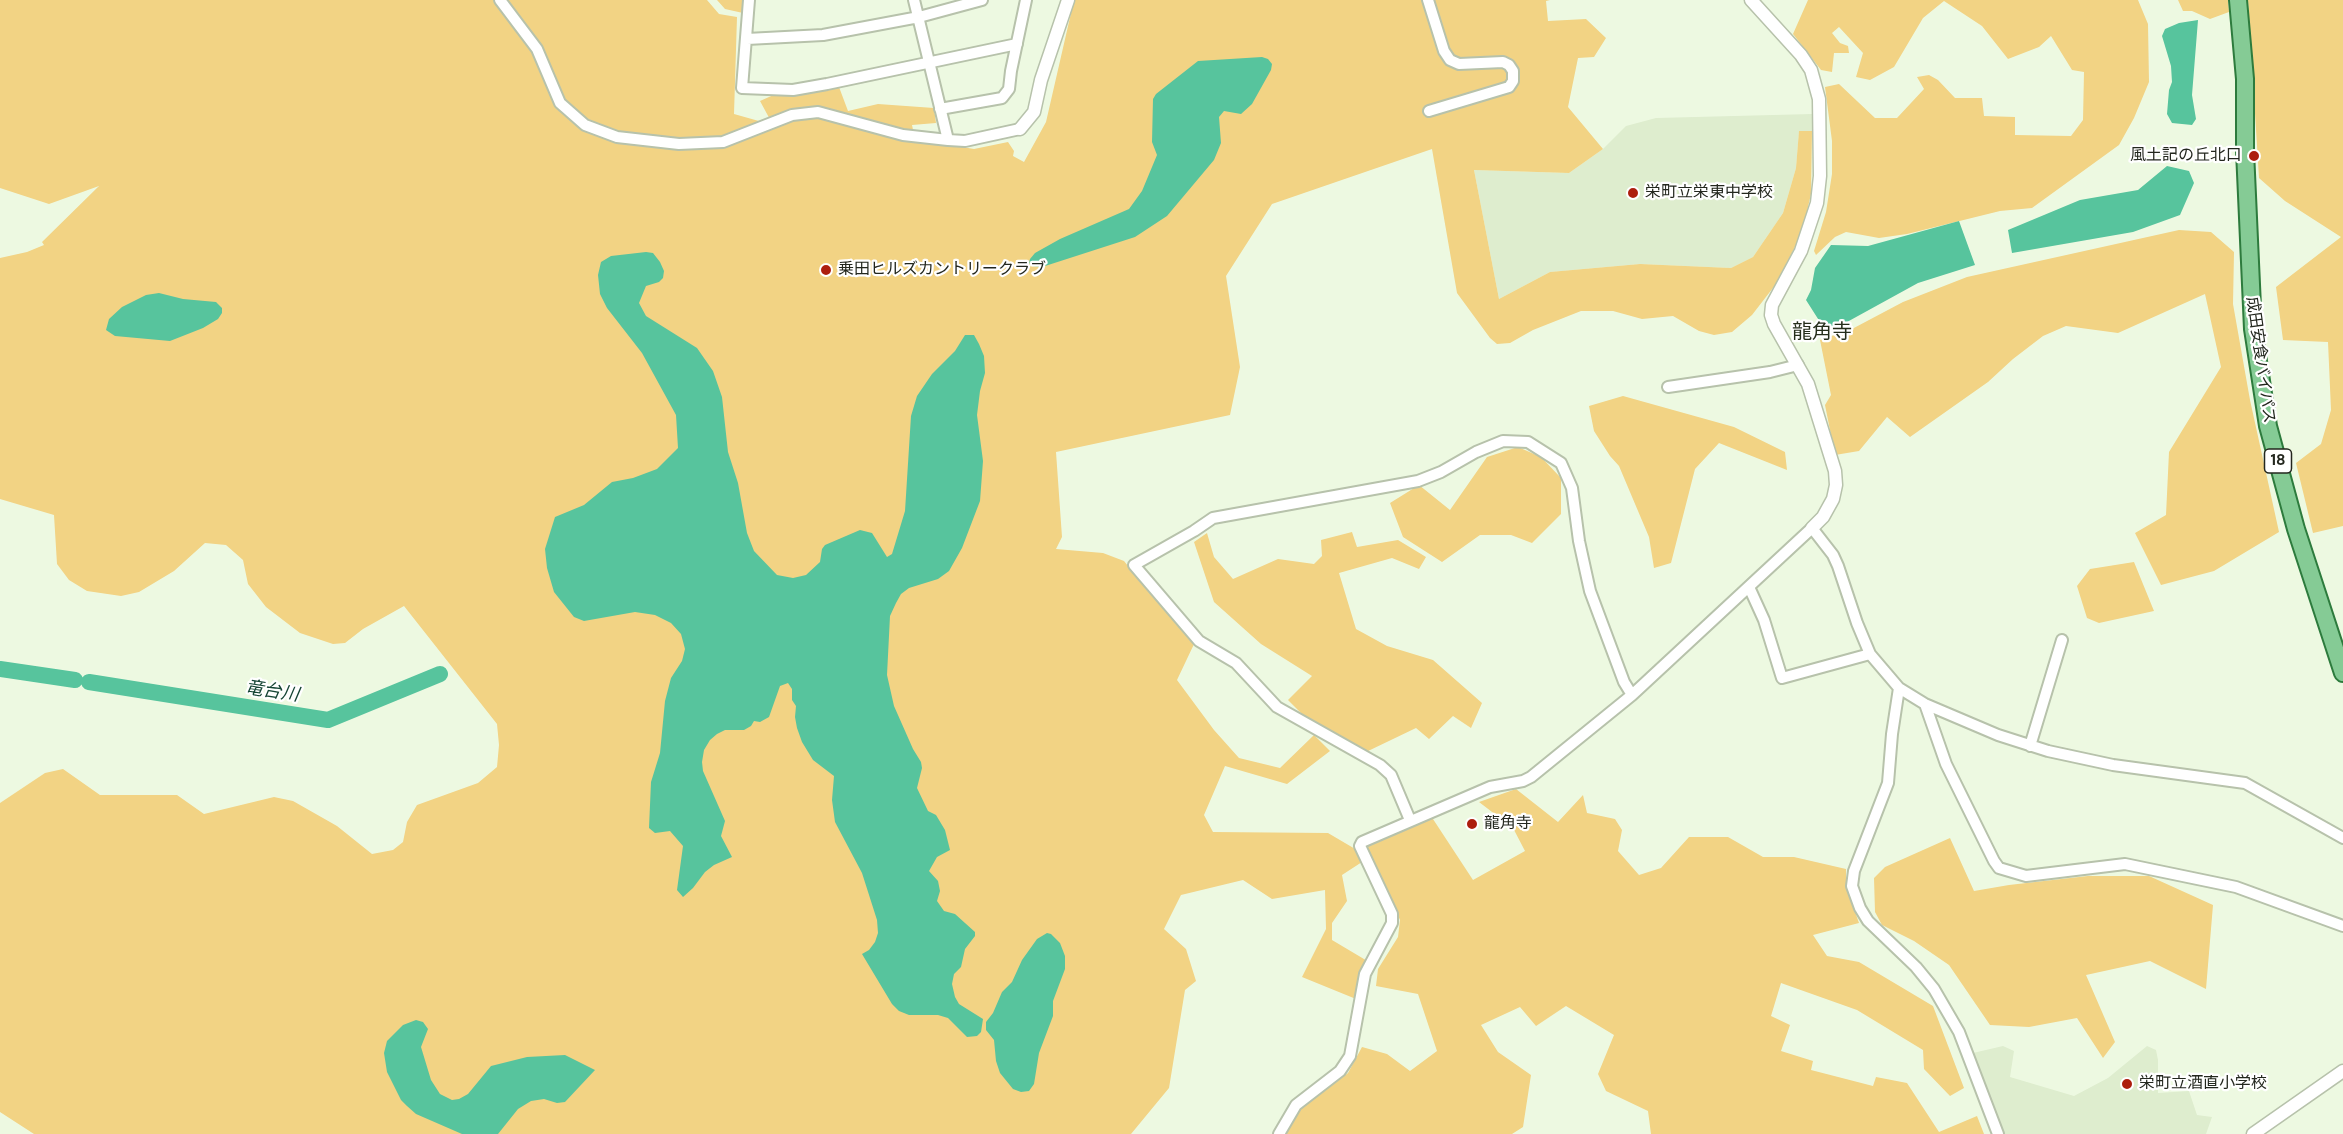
<!DOCTYPE html>
<html>
<head>
<meta charset="utf-8">
<style>
	body { margin:0 }
	canvas { display:block; background:#edf9e1 }
</style>
</head>
<body>
<canvas width="2343" height="1134"></canvas>
<script>
const context = document.querySelector('canvas').getContext('2d');
context.lineJoin = 'round';
function fill(path, color) { context.fillStyle = color; context.fill(path, 'evenodd'); }
const poly = rows => new Path2D(rows.map(r => 'M' + r).join(''));
function strokePath(path, color, width, dash) { context.strokeStyle = color; context.lineWidth = width; context.lineCap = dash ? 'butt' : 'round'; context.setLineDash(dash || []); context.stroke(path); }
function write(font, color, halo, rows, align = 'center') {
  context.font = font + ' "DM Sans","Noto Sans JP",sans-serif'; context.lineWidth = 4.5; context.setLineDash([]); context.textBaseline = 'middle'; context.strokeStyle = halo; context.fillStyle = color; for (const [text, x, y, turn = 0] of rows) {
    context.save(); context.translate(x, y); context.rotate((+turn || 0) * Math.PI / 180); context.textAlign = isNaN(turn) ? turn : align; if (halo) context.strokeText(text, 0, 0); context.fillText(text, 0, 0); context.restore();
  }
}
fill(poly([
	[1812,114,1812,131,1799,132,1796,168,1783,213,1753,257,1731,268,1640,264,1550,272,1499,299,1474,170,1569,173,1603,149,1626,126,1656,118],
	[2003,1046,2014,1051,2010,1077,2074,1096,2108,1078,2147,1046,2156,1050,2158,1060,2158,1093,2189,1091,2197,1115,2212,1117,2206,1134,2002,1134,1973,1053]
]), '#deedce');
fill(poly([
	[0,0,707,0,719,14,737,17,734,114,773,125,760,101,778,93,839,87,848,111,878,104,934,108,936,123,912,125,915,139,974,149,1008,142,1014,151,1013,156,1024,162,1046,122,1074,0,1550,0,1546,1,1548,21,1586,19,1606,38,1594,57,1578,58,1568,107,1603,149,1569,173,1474,170,1499,299,1550,272,1640,264,1731,268,1753,257,1783,213,1796,168,1799,131,1812,131,1811,194,1802,233,1776,284,1752,315,1732,332,1714,335,1699,331,1673,316,1642,319,1613,311,1581,311,1533,330,1510,343,1497,344,1490,338,1457,293,1432,149,1272,204,1226,276,1240,367,1230,415,1056,452,1062,537,1056,549,1103,553,1124,561,1152,596,1195,642,1177,680,1214,730,1239,758,1280,768,1314,735,1330,751,1287,784,1225,766,1204,815,1213,832,1328,833,1362,853,1362,862,1342,875,1347,901,1332,923,1332,940,1369,962,1356,999,1302,977,1326,929,1325,890,1272,899,1243,880,1181,895,1164,929,1186,949,1196,981,1185,990,1169,1088,1131,1134,34,1134,0,1112,0,803,45,773,63,769,100,795,177,795,204,814,274,797,293,801,337,826,372,854,393,850,403,842,407,822,417,805,478,783,497,767,499,745,497,724,404,606,363,629,345,643,333,644,300,633,266,607,248,584,243,560,226,545,205,543,174,571,139,592,121,596,87,591,69,580,57,564,54,515,0,499,0,258,27,252,44,245,42,242,99,186,49,204,0,188],
	[717,0,745,0,743,13,725,9],
	[1808,0,2138,0,2148,24,2149,82,2134,118,2119,145,2032,208,2000,211,1907,234,1879,238,1846,232,1835,237,1816,255,1814,251,1826,212,1832,174,1832,141,1825,87,1839,84,1875,118,1897,118,1924,89,1917,77,1929,75,1938,80,1955,98,1982,98,1984,116,2015,117,2015,135,2071,136,2083,120,2084,72,2072,70,2051,36,2039,47,2008,59,1982,26,1944,1,1923,18,1894,67,1870,80,1856,77,1863,53,1839,27,1832,33,1840,43,1848,46,1849,53,1834,53,1832,72,1821,70,1793,34],
	[2178,0,2228,0,2229,12,2210,19,2192,11,2183,11],
	[2248,0,2343,0,2343,526,2313,533,2296,463,2321,444,2331,410,2328,342,2283,340,2276,287,2341,237,2285,201,2259,178],
	[2179,230,2211,232,2234,252,2233,304,2250,400,2279,532,2214,571,2161,585,2135,533,2166,515,2169,452,2221,367,2205,294,2118,333,2066,326,2043,336,2013,359,1988,382,1910,437,1887,417,1859,451,1835,455,1825,405,1831,395,1820,340,1852,329,1903,302,1967,277],
	[1623,396,1734,427,1785,452,1787,470,1719,443,1695,469,1671,563,1654,568,1649,537,1619,466,1610,456,1594,431,1589,406],
	[1518,447,1541,457,1561,478,1561,514,1532,543,1511,535,1480,535,1442,562,1403,537,1390,503,1419,485,1450,510,1487,457],
	[1352,532,1357,547,1398,540,1426,557,1419,569,1392,558,1339,573,1356,629,1387,646,1433,660,1482,703,1471,728,1453,716,1429,739,1416,728,1366,752,1302,714,1288,700,1312,676,1261,644,1214,602,1194,542,1207,533,1214,557,1233,579,1278,559,1314,564,1322,556,1321,540],
	[2134,562,2154,611,2099,623,2087,618,2077,586,2090,569],
	[1516,789,1558,822,1583,795,1587,813,1615,819,1622,830,1618,851,1639,875,1661,868,1689,837,1728,837,1763,857,1794,857,1846,869,1846,886,1859,923,1813,935,1827,956,1859,962,1933,1006,1964,1088,1950,1096,1924,1069,1923,1050,1857,1010,1781,983,1771,1016,1790,1025,1781,1051,1813,1061,1811,1070,1873,1086,1876,1077,1907,1083,1939,1132,1977,1116,1984,1134,1651,1134,1648,1111,1606,1091,1598,1074,1614,1035,1566,1006,1536,1026,1520,1007,1481,1025,1498,1052,1531,1075,1523,1127,1512,1134,1285,1134,1301,1109,1348,1073,1362,1047,1387,1054,1410,1071,1437,1051,1418,994,1376,986,1378,969,1398,937,1400,920,1367,846,1431,816,1473,880,1525,851,1513,828,1479,802],
	[1950,838,1974,891,2009,885,2088,876,2149,876,2213,905,2206,989,2150,961,2086,975,2115,1042,2103,1058,2077,1018,2029,1027,1990,1025,1949,965,1914,941,1882,925,1875,912,1874,878,1885,867]
]), '#f2d384');
fill(poly([
	[2198,20,2192,95,2196,119,2192,125,2172,123,2167,114,2169,90,2172,82,2171,66,2162,36,2165,29,2179,23],
	[1262,57,1268,59,1272,64,1271,70,1252,104,1241,114,1224,111,1219,117,1221,143,1214,160,1167,216,1135,237,1042,267,1032,266,1029,263,1030,259,1035,253,1060,239,1129,209,1142,191,1157,155,1152,142,1153,99,1156,94,1198,61],
	[2167,166,2189,171,2194,183,2180,215,2133,232,2012,253,2008,230,2080,200,2138,190],
	[1959,221,1975,265,1918,283,1827,333,1806,300,1811,290,1815,268,1831,245,1868,246],
	[646,252,653,253,660,262,664,271,663,278,659,282,646,286,639,303,646,316,697,348,713,371,722,397,728,452,738,483,747,533,754,551,777,575,793,578,806,575,820,562,822,549,825,545,860,530,872,533,887,557,892,554,905,511,911,416,917,396,932,374,955,351,965,335,974,335,979,344,984,356,985,373,980,391,977,415,983,461,980,501,962,548,949,571,938,579,909,588,901,594,896,603,890,616,887,675,894,706,913,749,921,762,922,768,917,788,928,811,936,815,945,830,950,850,937,857,929,871,938,881,940,891,937,901,944,911,955,914,975,932,975,936,965,949,961,967,954,974,952,984,955,997,959,1004,983,1019,981,1032,977,1036,967,1037,948,1018,938,1015,909,1015,899,1011,892,1004,862,954,869,950,875,942,878,933,877,920,862,873,835,822,832,800,834,776,813,760,802,742,797,728,795,717,796,706,792,700,792,689,788,683,780,686,769,717,760,722,754,721,751,726,744,730,725,730,717,734,710,740,704,750,702,762,703,771,725,821,721,836,732,857,714,865,705,872,693,888,683,897,677,890,683,846,670,831,655,833,649,828,651,782,660,753,665,701,671,678,682,661,685,649,681,634,671,623,655,615,635,612,584,621,574,617,554,592,547,568,545,549,555,517,584,505,612,482,633,478,657,469,678,448,676,415,642,353,607,308,600,294,598,275,601,262,611,256],
	[159,293,183,299,216,302,222,308,222,313,218,319,203,328,170,341,115,336,106,330,109,319,122,307,146,295],
	[1047,933,1051,934,1060,943,1065,956,1065,969,1053,1001,1053,1016,1039,1053,1034,1084,1029,1091,1021,1092,1013,1089,1000,1073,996,1061,994,1040,986,1030,986,1022,993,1013,1002,992,1012,982,1022,960,1037,939],
	[416,1020,423,1022,428,1029,421,1047,431,1080,440,1094,452,1100,459,1099,468,1094,491,1066,527,1057,565,1055,595,1070,565,1102,557,1103,544,1099,531,1101,518,1109,498,1134,462,1134,416,1114,407,1106,401,1100,387,1072,384,1053,387,1041,403,1025]
]), '#57c49d');
strokePath(poly([
	[0,669,75,680],
	[89,682,328,720,440,674]
]), '#57c49d', 16);
const minor = poly([
	[500,0,537,49,560,103,585,125,617,137,679,144,723,142,792,115,818,112,903,135,948,140,965,141,1020,129],
	[749,0,742,88,793,90,827,84,1017,44],
	[914,0,948,140],
	[1428,0,1444,51,1450,60,1459,64,1503,62,1509,65,1513,71,1513,81,1509,87,1429,111],
	[747,39,823,35,919,17,982,0],
	[940,109,1002,98,1009,89,1011,71,1026,0],
	[1668,387,1770,372,1798,365],
	[1749,587,1764,620,1782,678,1870,654],
	[1899,688,1892,734,1888,783,1854,871,1852,886,1860,908,1868,921,1916,967,1934,989,1959,1032,1998,1134],
	[1925,704,1946,764,1994,861,1999,868,2026,876,2125,864,2236,887,2343,926],
	[2030,746,2062,640],
	[1410,820,1391,775,1380,765,1277,707,1236,663,1199,641,1134,565,1194,531,1213,518,1418,481,1441,472,1476,452,1503,441,1528,442,1561,463,1572,488,1579,541,1590,591,1624,682,1632,695],
	[1279,1134,1296,1105,1340,1071,1350,1056,1365,974,1392,923,1392,914,1360,846,1362,842,1490,787,1523,781,1531,777,1632,695,1812,528,1833,555,1838,566,1857,623,1870,654,1899,688,1925,704,1998,735,2048,751,2113,765,2245,783,2343,838]
]);
const tertiary = poly([
	[1751,0,1801,55,1811,70,1819,99,1820,176,1817,203,1801,251,1772,305,1771,315,1774,324,1808,384,1835,471,1836,485,1833,499,1823,517,1812,528],
	[1020,129,1034,112,1041,80,1068,0],
	[2253,1134,2343,1071]
]);
const primary = poly([
	[2238,0,2245,79,2245,151,2253,329,2268,426,2296,529,2343,673]
]);
strokePath(minor, '#b7c2ab', 14);
strokePath(tertiary, '#b7c2ab', 15);
strokePath(primary, '#2d7b3d', 20);
strokePath(minor, '#fff', 10);
strokePath(tertiary, '#fff', 12);
strokePath(primary, '#85cb95', 16);
for (const [x, y, r, color] of [
	[2254,156,6,"#ad1e0e"],
	[1633,193,6,"#ad1e0e"],
	[826,270,6,"#ad1e0e"],
	[1472,824,6,"#ad1e0e"],
	[2127,1084,6,"#ad1e0e"]
]) { const dot = new Path2D(); dot.arc(x, y, r, 0, 2 * Math.PI); context.fillStyle = color; context.fill(dot); strokePath(dot, '#fff', 2); }
for (const [x, y, w] of [
	[2278,461,27]
]) { const box = new Path2D(); box.roundRect(x - w / 2, y - 12, w, 24, 4.5); context.fillStyle = '#fff'; context.fill(box); strokePath(box, '#23271e', 1.5); }
write('bold 15px', '#23271e', null, [
	["18",2278,461]
]);
write('16px', '#23271e', '#fff', [
	["風土記の丘北口",2242,156,"right"],
	["栄町立栄東中学校",1645,193],
	["乗田ヒルズカントリークラブ",838,270],
	["龍角寺",1484,824],
	["栄町立酒直小学校",2139,1084]
], 'left');
write('16px', '#23271e', '#fff', [
	["成田安食バイパス",2260,360,82]
]);
write('italic 18px', '#154434', '#fff', [
	["竜台川",272,692,9]
]);
write('20px', '#252e1b', '#fff', [
	["龍角寺",1822,333]
]);
</script>
</body>
</html>
